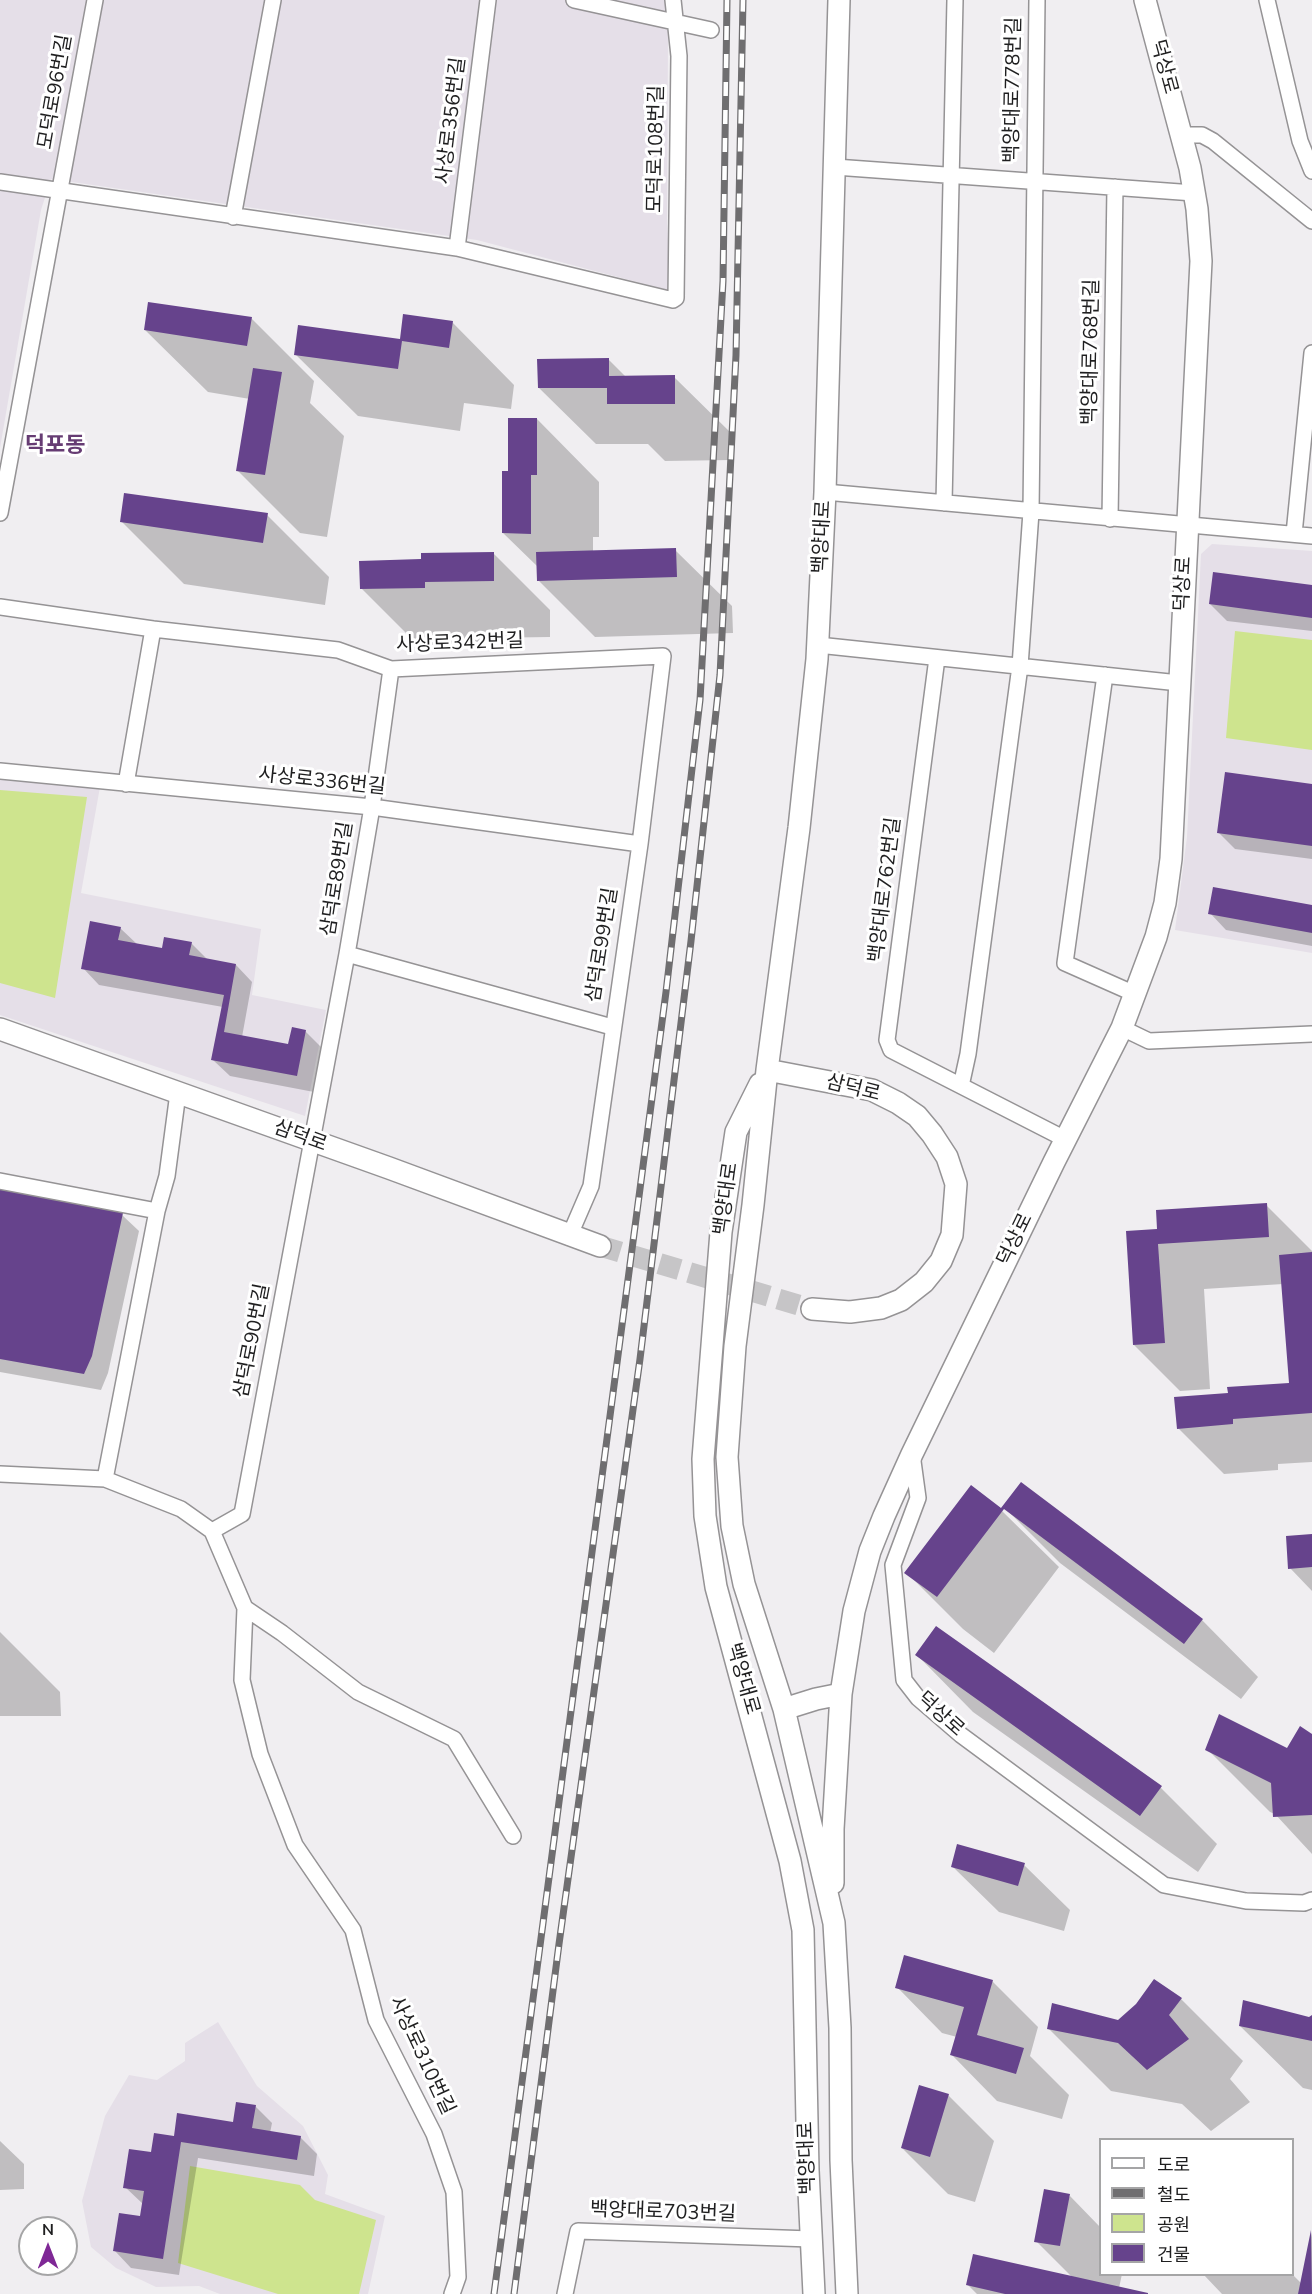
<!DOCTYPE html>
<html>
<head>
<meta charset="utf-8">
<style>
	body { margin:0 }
	#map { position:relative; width:1312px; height:2294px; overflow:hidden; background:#f0eef1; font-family:"Nunito Sans","Noto Sans KR",sans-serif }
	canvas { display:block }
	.legend { position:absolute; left:1099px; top:2138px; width:195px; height:138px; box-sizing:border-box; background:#fff; border:2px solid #a5a5a6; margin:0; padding:8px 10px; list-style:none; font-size:18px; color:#1f1f20 }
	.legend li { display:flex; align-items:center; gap:12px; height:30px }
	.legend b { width:30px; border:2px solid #a5a5a6 }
	.north { position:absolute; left:18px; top:2216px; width:60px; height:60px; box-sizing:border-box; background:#fff; border:2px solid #a5a5a6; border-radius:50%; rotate:0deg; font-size:16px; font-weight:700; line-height:24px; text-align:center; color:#1f1f20 }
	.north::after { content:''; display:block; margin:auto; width:21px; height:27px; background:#7f2896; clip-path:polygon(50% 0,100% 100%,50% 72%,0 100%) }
</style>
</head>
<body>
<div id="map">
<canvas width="1312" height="2294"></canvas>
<ul class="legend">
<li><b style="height:8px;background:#fff"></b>도로</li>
<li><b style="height:8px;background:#6f6e70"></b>철도</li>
<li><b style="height:16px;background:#cee48e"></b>공원</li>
<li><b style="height:16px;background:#66438c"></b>건물</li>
</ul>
<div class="north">N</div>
</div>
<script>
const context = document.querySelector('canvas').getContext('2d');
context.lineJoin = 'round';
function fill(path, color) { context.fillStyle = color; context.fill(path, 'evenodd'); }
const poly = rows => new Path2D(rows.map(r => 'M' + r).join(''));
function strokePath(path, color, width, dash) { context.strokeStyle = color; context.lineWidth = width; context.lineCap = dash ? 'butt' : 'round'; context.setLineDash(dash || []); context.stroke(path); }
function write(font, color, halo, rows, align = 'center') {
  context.font = font + ' "Nunito Sans","Noto Sans KR",sans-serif'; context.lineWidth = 6; context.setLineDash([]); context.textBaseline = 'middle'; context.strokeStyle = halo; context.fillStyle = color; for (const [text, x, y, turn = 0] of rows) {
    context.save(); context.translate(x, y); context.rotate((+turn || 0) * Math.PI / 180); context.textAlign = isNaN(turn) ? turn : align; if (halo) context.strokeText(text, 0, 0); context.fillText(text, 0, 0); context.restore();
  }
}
fill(poly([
	[0,0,666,0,668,39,667,222,671,291,477,240,51,179,41,210,0,448],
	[1212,544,1312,551,1312,953,1175,930,1187,837,1201,554],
	[0,779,100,787,81,893,261,929,252,995,326,1010,305,1116,0,1015],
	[218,2022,257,2086,303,2126,328,2175,325,2194,385,2216,368,2294,220,2294,199,2286,156,2287,116,2268,91,2247,82,2201,105,2116,129,2075,157,2080,185,2061,185,2043]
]), '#e5dfe8');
fill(poly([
	[1235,631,1312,640,1312,750,1226,738],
	[0,790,87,797,55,998,0,983],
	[190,2166,300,2185,315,2200,376,2220,359,2294,278,2294,178,2263]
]), '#cee48e');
fill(poly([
	[251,318,314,381,310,403,344,436,327,537,300,533,238,471,250,399,208,392,145,330],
	[452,322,514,385,511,409,464,403,460,431,358,416,295,354,401,341],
	[609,360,626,377,674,377,731,433,731,460,665,461,648,444,596,444,539,388],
	[537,419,599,482,599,537,593,537,593,552,675,550,732,606,733,633,595,637,538,580,538,567,503,533,510,473],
	[267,515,329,577,325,605,184,584,122,522],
	[493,553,550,610,550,637,481,638,481,644,418,645,361,588,423,561],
	[1312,586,1312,631,1227,621,1210,604],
	[1312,786,1312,859,1235,849,1218,832],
	[1312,906,1312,946,1226,930,1210,913],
	[120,928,138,945,163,950,191,943,208,960,236,965,252,982,242,1037,290,1046,305,1031,322,1048,314,1092,230,1076,213,1060,223,1007,99,985,83,968],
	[0,1189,122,1215,139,1231,108,1373,101,1390,0,1372],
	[1266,1205,1312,1251,1312,1462,1278,1464,1278,1470,1224,1474,1178,1428,1229,1394,1291,1384,1283,1284,1204,1289,1210,1389,1180,1391,1134,1345,1158,1231],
	[1004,1507,1202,1620,1258,1677,1241,1699,1060,1563],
	[1002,1511,1059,1567,994,1653,963,1629,906,1572],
	[1312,1535,1312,1591,1290,1568],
	[0,1632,60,1692,61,1716,0,1716],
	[917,1655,1161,1788,1217,1844,1198,1872,973,1712],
	[1312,1736,1312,1854,1275,1814,1270,1812,1207,1749,1287,1750],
	[1024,1865,1070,1910,1064,1931,999,1912,953,1867],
	[992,1981,1038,2027,1030,2056,1069,2095,1062,2119,997,2101,952,2055,957,2037,942,2033,897,1987],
	[1181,1999,1243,2061,1230,2079,1250,2102,1211,2131,1182,2104,1111,2091,1049,2029,1118,2022],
	[1312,2017,1312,2090,1303,2088,1240,2026],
	[948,2095,994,2141,975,2202,948,2194,902,2148],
	[255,2106,272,2123,270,2133,300,2137,317,2154,314,2176,198,2158,179,2275,131,2268,115,2251,141,2218,143,2204,125,2187,175,2138,234,2123],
	[0,2141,24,2164,24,2189,0,2190],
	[1070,2196,1100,2227,1100,2274,1122,2274,1119,2288,1145,2294,977,2294,968,2285,1073,2278,1036,2241],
	[1312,2232,1312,2294,1222,2294,1203,2274,1292,2274,1302,2284]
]), '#0003');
fill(poly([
	[148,302,252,317,247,346,144,330],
	[403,314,453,321,449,348,402,341,398,369,294,355,298,325,400,339],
	[609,358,609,376,675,375,675,404,607,404,607,388,538,388,537,359],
	[253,368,282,372,265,475,236,471],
	[508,418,537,418,537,475,531,475,531,534,502,533,502,471,508,471],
	[124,493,268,513,263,543,120,522],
	[676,548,677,577,537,581,536,552],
	[494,552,494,581,425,582,425,588,360,589,359,561,421,559,421,553],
	[1213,572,1312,585,1312,618,1209,604],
	[1225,772,1312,784,1312,846,1217,833],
	[1213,887,1312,905,1312,933,1208,914],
	[90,921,121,927,118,940,162,948,164,937,192,942,189,955,236,964,224,1032,288,1044,292,1027,306,1030,297,1076,211,1060,224,995,81,969],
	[0,1187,123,1213,92,1356,84,1374,0,1359],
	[1267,1203,1269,1237,1158,1244,1165,1343,1133,1345,1126,1231,1157,1229,1156,1210],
	[1312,1252,1312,1413,1233,1419,1233,1424,1177,1429,1174,1397,1228,1393,1227,1387,1289,1383,1279,1255],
	[1021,1482,1203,1619,1184,1644,1004,1509,937,1597,904,1573,971,1485,1001,1508],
	[1312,1534,1312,1567,1288,1569,1286,1536],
	[936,1626,1162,1786,1140,1816,915,1655],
	[1219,1714,1287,1748,1300,1726,1312,1734,1312,1815,1273,1817,1271,1783,1205,1750],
	[957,1844,1025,1863,1018,1886,951,1867],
	[904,1955,993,1980,977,2035,1024,2048,1016,2074,950,2055,964,2007,895,1988],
	[1154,1979,1182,1998,1169,2015,1189,2039,1147,2070,1118,2043,1047,2029,1052,2003,1118,2020,1136,2004],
	[1243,2000,1309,2017,1312,2015,1312,2041,1239,2026],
	[919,2085,949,2094,930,2157,901,2148],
	[236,2102,256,2105,252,2128,301,2136,297,2160,181,2142,163,2259,113,2251,119,2213,140,2216,144,2191,123,2188,129,2149,151,2152,154,2133,174,2136,177,2113,233,2122],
	[1044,2189,1070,2194,1060,2246,1034,2242],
	[1311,2230,1312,2294,1298,2294],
	[973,2254,1148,2293,1148,2294,1005,2294,966,2285]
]), '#66438c');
strokePath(poly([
	[600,1246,812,1309]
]), '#c6c5c7', 21, [21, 10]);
const street = poly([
	[574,0,711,30],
	[1267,0,1300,141,1312,171],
	[1181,135,1202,135,1213,141,1312,221],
	[835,167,1194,193],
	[0,182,457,248,673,300,676,298,679,56,673,0],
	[233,217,273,0],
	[457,248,488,0],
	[825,492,1312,536],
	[944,503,955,0],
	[0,513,95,0],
	[1110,519,1115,187],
	[1294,534,1312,353],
	[0,607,153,629,338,650,391,669,663,656,640,844,591,1186,569,1237],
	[818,645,1179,683],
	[937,658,887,1040,891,1050,1065,1139],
	[1105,675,1065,963,1135,994],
	[0,771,372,807,640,844],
	[126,784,153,629],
	[347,954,612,1027],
	[1122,1028,1149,1041,1312,1034],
	[961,1086,968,1054,1020,666,1031,512,1037,0],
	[0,1181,157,1211],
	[912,1454,918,1498,893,1565,904,1680,918,1698,961,1735,1164,1885,1246,1901,1304,1903,1312,1900],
	[0,1474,105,1479,181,1509,212,1531,245,1608,242,1680,260,1754,295,1845,353,1930,376,2020,434,2134,454,2192,458,2277,452,2294],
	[105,1479,157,1211,167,1176,178,1093],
	[212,1531,242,1514,347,954,372,807,391,669],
	[245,1608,282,1633,358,1692,454,1739,513,1836],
	[565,2294,578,2231,811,2239]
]);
const secondary = poly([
	[839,0,825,492,817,659,799,828,767,1070,753,1205,735,1346,727,1457,732,1526,744,1584,784,1709,834,1923,840,2028,841,2160,847,2294],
	[0,1029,389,1168,600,1246],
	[767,1070,872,1090,898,1103,917,1116,932,1134,947,1157,956,1184,952,1235,941,1261,924,1282,901,1300,881,1308,850,1312,812,1309],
	[760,1084,736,1132,721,1232,703,1459,705,1516,716,1587,790,1861,803,1930,808,2170,814,2294],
	[784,1709,816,1699,841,1694,854,1611,870,1551,884,1516,912,1454,1054,1162,1122,1028,1156,937,1165,903,1171,859,1201,261,1197,209,1190,168,1145,0],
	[833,1883,833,1829,841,1694]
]);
strokePath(street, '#959395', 18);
strokePath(secondary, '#959395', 24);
strokePath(street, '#fff', 15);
strokePath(secondary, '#fff', 21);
const rail = poly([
	[494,2294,666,992,700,700,723,281,727,0],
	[514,2294,559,1944,640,1359,691,941,720,675,736,355,743,0]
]);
strokePath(rail, '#6f6e70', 7);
strokePath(rail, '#fff', 4.5, [14]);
write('20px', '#1f1f20', '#fff', [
	["덕상로",1163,67,75],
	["백양대로778번길",1014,90,-89],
	["모덕로96번길",56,92,-80],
	["사상로356번길",452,121,-83],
	["모덕로108번길",657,149,-89],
	["백양대로768번길",1092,352,-89],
	["백양대로",823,537,-87],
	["덕상로",1184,584,-87],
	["사상로342번길",460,644,-2],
	["사상로336번길",322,782,6],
	["삼덕로89번길",338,879,-81],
	["백양대로762번길",886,890,-83],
	["삼덕로99번길",603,945,-81],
	["삼덕로",853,1089,14],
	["삼덕로",300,1137,20],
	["백양대로",727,1199,-82],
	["덕상로",1016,1240,-64],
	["삼덕로90번길",253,1341,-79],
	["백양대로",742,1679,74],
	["덕상로",940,1715,42],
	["사상로310번길",421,2056,65],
	["백양대로",808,2158,-92],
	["백양대로703번길",663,2213,2]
]);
write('bold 22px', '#663c73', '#fff', [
	["덕포동",55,447]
]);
</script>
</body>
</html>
